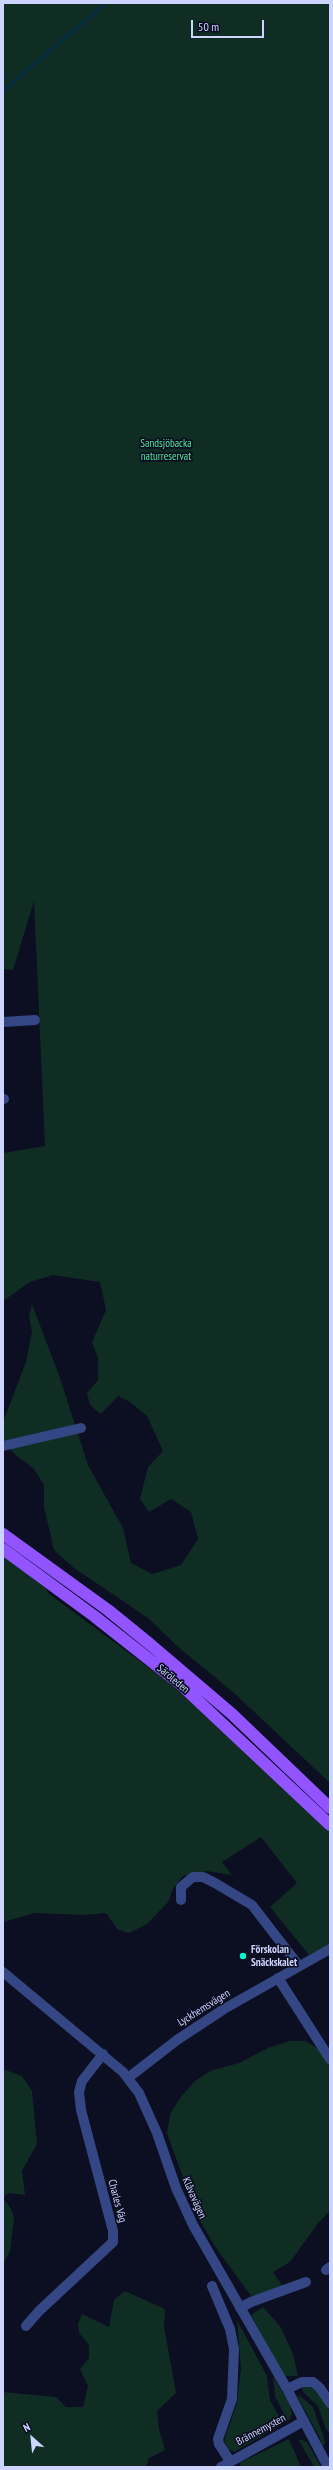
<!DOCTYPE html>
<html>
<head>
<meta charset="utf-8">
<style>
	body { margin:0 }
	#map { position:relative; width:333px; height:2470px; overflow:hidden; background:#0c0e22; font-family:"PT Sans Narrow",sans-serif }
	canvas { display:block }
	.frame { position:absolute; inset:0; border:4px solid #cdd5ff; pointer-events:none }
	.north { position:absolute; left:12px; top:2418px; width:40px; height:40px; -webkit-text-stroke:3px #0c0e22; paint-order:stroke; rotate:333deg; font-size:11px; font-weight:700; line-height:16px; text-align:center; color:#cdd5ff }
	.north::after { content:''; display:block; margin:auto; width:14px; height:18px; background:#cdd5ff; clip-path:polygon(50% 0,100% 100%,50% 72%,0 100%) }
	.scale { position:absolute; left:191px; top:20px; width:73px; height:18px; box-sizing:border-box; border:2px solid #cdd5ff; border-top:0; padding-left:5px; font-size:12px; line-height:14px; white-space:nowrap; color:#cdd5ff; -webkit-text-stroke:3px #0c0e22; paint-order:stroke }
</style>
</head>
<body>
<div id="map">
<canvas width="333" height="2470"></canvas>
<div class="frame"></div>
<div class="north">N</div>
<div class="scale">50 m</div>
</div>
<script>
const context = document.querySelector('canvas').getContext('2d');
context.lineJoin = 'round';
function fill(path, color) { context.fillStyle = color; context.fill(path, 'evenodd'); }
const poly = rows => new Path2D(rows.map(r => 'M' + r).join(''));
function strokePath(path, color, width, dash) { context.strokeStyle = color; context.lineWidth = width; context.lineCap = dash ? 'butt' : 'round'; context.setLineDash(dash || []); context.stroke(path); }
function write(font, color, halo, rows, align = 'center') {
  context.font = font + ' "PT Sans Narrow",sans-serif'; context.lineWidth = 3.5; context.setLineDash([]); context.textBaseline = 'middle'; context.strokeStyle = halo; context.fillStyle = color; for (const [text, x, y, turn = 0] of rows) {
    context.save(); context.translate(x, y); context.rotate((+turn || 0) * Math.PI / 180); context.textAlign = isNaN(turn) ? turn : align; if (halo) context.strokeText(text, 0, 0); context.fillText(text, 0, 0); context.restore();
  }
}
fill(poly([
	[3,3,330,3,330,1783,234,1693,177,1646,148,1618,74,1568,54,1550,44,1507,44,1485,34,1469,17,1456,3,1442,3,1422,26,1362,32,1331,29,1317,32,1304,60,1378,88,1465,123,1528,131,1563,152,1574,181,1565,198,1539,191,1512,171,1499,149,1512,140,1499,148,1467,163,1451,147,1416,130,1402,118,1396,101,1414,90,1405,87,1393,98,1380,98,1358,92,1342,106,1310,100,1282,53,1275,30,1282,3,1301,3,1153,45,1146,34,901,13,970,3,969],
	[3,1556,42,1582,49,1594,167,1681,330,1828,330,1945,309,1955,270,1907,297,1883,261,1837,222,1862,232,1875,207,1871,183,1876,173,1889,168,1902,147,1924,129,1933,117,1929,106,1913,83,1915,35,1913,3,1922],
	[290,2041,305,2041,321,2050,330,2067,330,2211,319,2222,290,2262,273,2272,283,2287,265,2295,251,2296,216,2248,197,2216,167,2133,170,2114,180,2098,195,2081,210,2071,239,2063,268,2048],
	[3,2069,22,2076,32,2091,37,2144,22,2171,25,2195,9,2193,3,2198,11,2209,14,2218,10,2251,3,2264],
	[125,2291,165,2309,164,2326,176,2393,157,2411,159,2429,165,2450,149,2458,146,2467,3,2467,3,2392,56,2397,66,2407,83,2407,88,2386,80,2369,89,2358,89,2345,79,2333,78,2324,82,2314,109,2327,114,2300],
	[263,2307,280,2326,293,2354,298,2376,284,2376,251,2315],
	[237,2320,267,2376,270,2400,283,2424,234,2452,228,2449,224,2441,237,2403,241,2368],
	[273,2376,290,2405,292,2414,288,2422,275,2396],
	[304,2386,310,2386,319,2392,330,2408,330,2443,330,2433,326,2429,318,2406,303,2392,302,2388],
	[299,2395,313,2407,324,2438,325,2443,322,2447,320,2438,298,2398],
	[289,2439,301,2467,242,2467,239,2463],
	[298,2439,307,2442,321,2467,314,2467]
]), '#0f2d23');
strokePath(poly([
	[3,91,106,3]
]), '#062c41', 3);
strokePath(poly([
	[3,1022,35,1020],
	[3,1099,4,1099],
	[3,1446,81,1428],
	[181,1900,181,1887,193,1877,203,1877,215,1883,252,1905,299,1966],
	[3,1972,123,2072,139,2093,157,2133,176,2188,193,2225,287,2389,328,2467],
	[278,1978,330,2059],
	[128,2078,177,2040,224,2009,330,1949],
	[326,2270,330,2267],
	[212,2286,230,2329,234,2349,232,2399,218,2439,219,2444,230,2461],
	[240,2308,251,2302,306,2282],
	[26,2326,39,2311,113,2242,113,2231,81,2110,79,2092,82,2081,103,2054],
	[287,2389,302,2382,313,2382,320,2388,330,2403],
	[221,2467,304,2421]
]), '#344784', 10);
strokePath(poly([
	[3,1534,108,1610,151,1645,232,1714,330,1808],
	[3,1549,94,1616,179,1683,330,1825]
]), '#9154ff', 12);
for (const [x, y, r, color] of [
	[243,1956,4,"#00f8cd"]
]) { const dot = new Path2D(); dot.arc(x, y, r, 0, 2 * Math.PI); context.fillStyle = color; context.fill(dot); strokePath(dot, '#0c0e22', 1.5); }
write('11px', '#52e799', '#0c0e22', [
	["Sandsjöbacka",166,444],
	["naturreservat",166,457]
]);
write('11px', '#cdd5ff', '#0c0e22', [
	["Säröleden",173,1679,40],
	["Lyckhemsvägen",204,2008,-32],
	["Klåvavägen",194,2198,66],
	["Charles Väg",117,2201,75],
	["Brännemysten",261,2430,-28]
]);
write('bold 11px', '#cdd5ff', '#0c0e22', [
	["Förskolan",251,1950],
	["Snäckskalet",251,1963]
], 'left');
</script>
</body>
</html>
